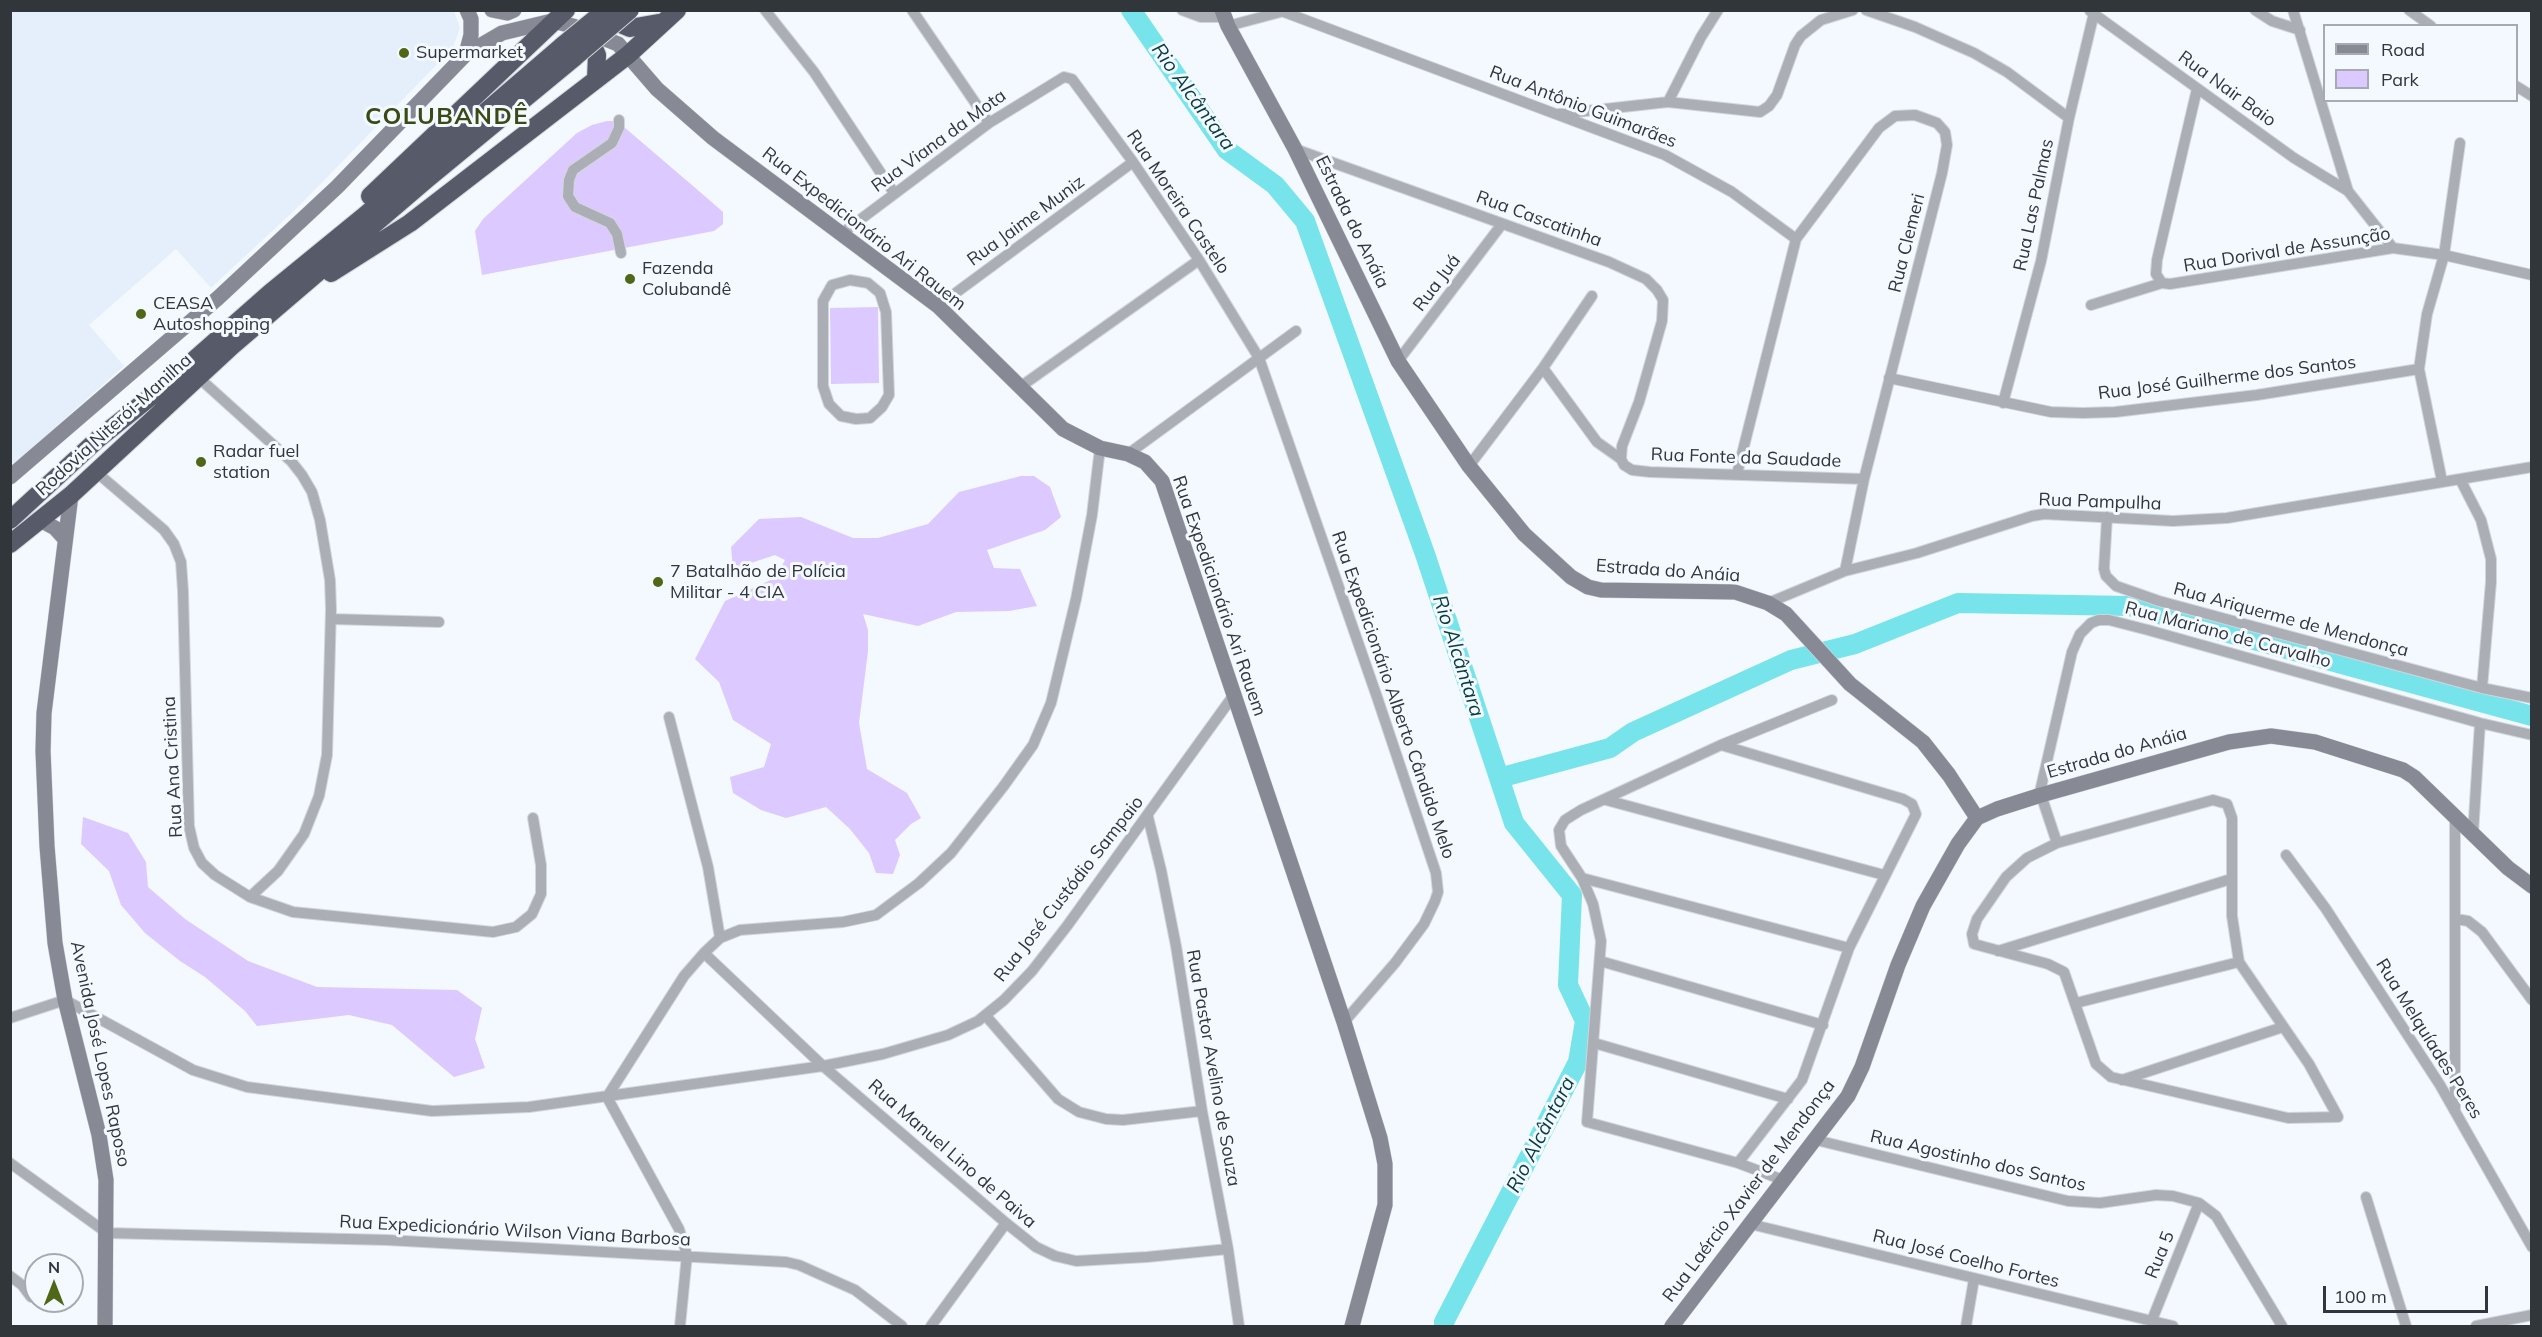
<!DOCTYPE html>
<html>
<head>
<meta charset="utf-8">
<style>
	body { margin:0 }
	#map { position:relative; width:2542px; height:1337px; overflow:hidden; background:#f4f9ff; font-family:Mulish,sans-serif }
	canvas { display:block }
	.frame { position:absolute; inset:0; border:12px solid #31363b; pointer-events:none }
	.legend { position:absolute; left:2323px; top:24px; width:195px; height:78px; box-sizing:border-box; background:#f4f9ff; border:2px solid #a6abb1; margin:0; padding:8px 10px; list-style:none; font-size:18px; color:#31363b }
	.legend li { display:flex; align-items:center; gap:12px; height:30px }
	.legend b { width:30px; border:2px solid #a6abb1 }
	.north { position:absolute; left:24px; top:1253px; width:60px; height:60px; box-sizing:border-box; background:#f4f9ff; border:2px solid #a6abb1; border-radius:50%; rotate:0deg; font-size:16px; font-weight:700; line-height:24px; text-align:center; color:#31363b }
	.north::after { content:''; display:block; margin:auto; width:21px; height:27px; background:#4f6716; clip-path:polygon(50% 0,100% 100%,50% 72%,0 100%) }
	.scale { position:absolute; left:2323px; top:1286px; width:165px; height:27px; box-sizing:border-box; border:3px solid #31363b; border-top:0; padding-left:8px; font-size:18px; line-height:21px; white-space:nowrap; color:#31363b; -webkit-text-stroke:4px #f4f9ff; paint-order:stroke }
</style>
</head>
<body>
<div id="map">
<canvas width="2542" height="1337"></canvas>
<div class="frame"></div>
<ul class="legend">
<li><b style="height:8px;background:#878994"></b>Road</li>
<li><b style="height:16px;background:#dcc9ff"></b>Park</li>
</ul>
<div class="north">N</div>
<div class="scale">100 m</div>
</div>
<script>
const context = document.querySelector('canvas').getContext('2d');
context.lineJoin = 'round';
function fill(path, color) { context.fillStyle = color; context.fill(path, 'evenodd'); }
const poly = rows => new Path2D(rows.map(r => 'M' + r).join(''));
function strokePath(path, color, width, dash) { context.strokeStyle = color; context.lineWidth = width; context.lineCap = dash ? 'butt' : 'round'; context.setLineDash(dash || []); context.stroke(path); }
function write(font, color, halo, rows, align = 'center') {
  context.font = font + ' Mulish,sans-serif'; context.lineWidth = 6; context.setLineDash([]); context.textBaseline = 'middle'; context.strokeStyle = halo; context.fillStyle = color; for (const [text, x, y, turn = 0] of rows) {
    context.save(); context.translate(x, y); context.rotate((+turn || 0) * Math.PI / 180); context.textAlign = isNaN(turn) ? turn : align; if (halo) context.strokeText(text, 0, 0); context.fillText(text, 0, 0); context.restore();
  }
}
fill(poly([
	[11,11,454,11,460,28,453,48,299,206,211,288,176,249,89,325,124,366,23,456,11,464]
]), '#e4effb');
fill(poly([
	[607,121,616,121,624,127,707,198,723,212,723,224,714,231,482,275,475,231,483,219,577,133,592,125],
	[878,307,879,383,831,384,830,308],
	[1021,476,1034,476,1050,487,1061,517,1045,530,987,550,994,568,1020,569,1037,606,1009,611,956,612,918,626,863,614,868,630,868,651,859,723,867,769,907,793,921,818,911,824,895,840,900,855,893,874,876,873,869,853,850,829,826,807,786,818,761,810,733,793,730,777,764,767,771,744,733,720,719,682,695,659,725,601,775,578,785,560,775,555,733,569,731,547,759,519,801,517,853,538,878,538,928,524,959,492],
	[83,817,128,833,146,862,148,887,185,919,248,961,317,987,457,990,482,1008,475,1039,485,1068,454,1077,392,1025,349,1015,257,1026,245,1011,205,977,180,961,145,933,121,905,109,871,81,844]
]), '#dcc9ff');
strokePath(poly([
	[1131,10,1227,150,1275,185,1305,221,1425,554,1514,823,1572,895,1568,985,1585,1021,1578,1062,1444,1322,1444,1326],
	[1499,778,1610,748,1633,732,1791,660,1855,644,1958,603,2130,606,2532,716]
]), '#76e4ea', 20);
const street = poly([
	[765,10,814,72,894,193],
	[912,10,989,123],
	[1182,10,1201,17,1224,17],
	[1866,10,1915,27,1974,53,2007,72,2069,118],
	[2255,10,2272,21,2300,30],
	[2293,10,2348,191,2393,248],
	[2409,10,2431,26],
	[2090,11,2294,158,2348,191],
	[1284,12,1665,155,1732,192,1796,239,1737,474],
	[1228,26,1288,10],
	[2516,86,2532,96],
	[2197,89,2157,260,2156,274,2162,283,2170,284,2393,248,2444,255,2532,275],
	[1668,102,1701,37,1718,10],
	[1559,114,1668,102,1760,112,1769,106,1777,95,1795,45,1801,36,1821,20,1853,10],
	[619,120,619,128,612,143,573,170,569,180,568,196,575,207,610,223,617,234,621,253],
	[1295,149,1609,262,1646,279,1657,290,1663,300,1662,321,1639,402,1622,446,1621,459,1624,465,1632,470,1650,472,1864,479],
	[841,234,989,123,1064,77,1072,79,1133,162,1199,260,1259,358,1377,697,1436,873,1438,892,1435,901,1424,924,1395,963,1344,1022],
	[1796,239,1879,128,1895,116,1915,115,1937,123,1945,132,1947,145,1942,173,1864,479,1845,571],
	[850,280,868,283,880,293,886,312,889,395,882,407,870,418,856,419,841,416,829,404,823,386,823,301,832,285,850,280],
	[2091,305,2162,283],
	[938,306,1133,162],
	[1398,361,1502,224],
	[1543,368,1597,442,1621,459],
	[198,377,291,461,302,475,312,492,320,520,330,580,331,609,327,755,319,796,304,834,278,871,250,897],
	[1889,378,2051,412,2083,413,2115,412,2257,395,2419,369],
	[1020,387,1199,260],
	[2003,403,2041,261,2069,118,2094,13],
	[1128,454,1296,331],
	[1469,466,1543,368,1592,296],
	[95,471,164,530,174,544,181,562,183,591,189,826,194,848,202,863,215,875,250,897,293,912,493,932,516,927,532,914,541,894,541,865,533,818],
	[2460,479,2481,520,2491,559,2491,582,2482,688],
	[2442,481,2419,369,2427,314,2444,255,2460,143],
	[2107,517,2104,569,2106,576,2116,586,2159,601,2482,688,2532,698],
	[1768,603,1845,571,1917,553,2032,516,2044,514,2173,521,2227,518,2532,467],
	[331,619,439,622],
	[1721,745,1903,799,1912,804,1916,814,1849,948,1802,1080,1738,1163],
	[2041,795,2057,843],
	[2039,796,2072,652,2080,634,2091,623,2099,620,2109,620,2148,630,2480,723,2532,735],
	[1606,800,1884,875],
	[2213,800,2227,804,2232,818,2232,916,2239,962,2309,1064,2338,1117,2288,1118,2111,1077,2096,1064,2064,972,2048,964,1974,944,1972,934,1977,919,2006,877,2027,858,2057,843,2213,800],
	[2455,816,2455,1109],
	[1148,817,1161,870,1176,946,1202,1111,1228,1249,1239,1326],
	[2473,834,2480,723],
	[2286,855,2326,909,2440,1085,2532,1247],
	[1582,878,1849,948],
	[2456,919,2468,921,2482,932,2532,1000],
	[720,938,740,930,843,922,876,915,919,883,951,853,1003,787,1033,745,1051,703,1076,599,1092,515,1100,448],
	[1998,951,2231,879],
	[704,953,823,1066,1006,1223,1036,1247,1055,1256,1076,1261,1147,1257,1228,1249],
	[1600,961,1823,1025],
	[2076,1003,2239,962],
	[986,1016,1058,1099,1079,1112,1106,1119,1123,1120,1202,1111],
	[10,1018,65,1000,193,1070,247,1087,432,1111,529,1107,823,1066,883,1054,948,1035,978,1021,1004,1000,1032,971,1067,926,1233,696],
	[1594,1043,1788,1099],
	[2122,1080,2283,1027],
	[607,1097,684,976,704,953,720,938,708,867,669,717],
	[607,1097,679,1229,687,1255,680,1326],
	[1816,1140,2068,1201,2100,1203,2156,1195,2173,1196,2199,1203,2216,1216,2282,1326],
	[10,1163,107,1233,387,1240,786,1262,799,1265,855,1290,902,1326],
	[1783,1180,1738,1163,1587,1122,1601,941,1593,904,1582,878,1561,846,1559,830,1565,820,1581,810,1721,745,1832,700],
	[2366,1197,2406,1326],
	[1750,1224,2173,1326],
	[10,1276,22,1285,31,1297],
	[2152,1320,2199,1203],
	[931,1326,1006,1223],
	[1966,1326,1974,1279],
	[2476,1326,2532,1315]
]);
const secondary = poly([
	[492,10,507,13,514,10],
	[1222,10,1228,26,1295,149,1398,361,1469,466,1524,534,1571,577,1588,587,1601,590,1735,592,1768,603,1786,614,1850,684,1923,742,1949,775,1977,818],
	[466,54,471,35,471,19,467,10],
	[10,477,218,298,337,187,466,54,502,33,552,21,573,26,618,44,657,89,713,138,938,306,1063,429,1100,448,1128,454,1145,462,1162,481,1344,1022,1380,1138,1385,1164,1385,1205,1352,1326],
	[71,495,44,713,43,751,47,846,55,943,65,1000,99,1135,106,1180,105,1326],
	[40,520,55,528,65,539],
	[1977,818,1997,809,2041,795,2229,742,2271,736,2315,742,2403,770,2414,777,2508,868,2532,886],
	[1672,1326,1848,1096,1862,1067,1898,965,1923,906,1958,844,1977,818]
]);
const highway = poly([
	[610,16,618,23,630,28,664,22],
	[587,32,597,55,596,80],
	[370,196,566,10],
	[331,273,410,223,628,55,677,10],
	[10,520,98,439,168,383,270,293,363,217,562,46],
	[10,544,71,495,232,346,426,180,575,57]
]);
strokePath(street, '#d1d6dc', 12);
strokePath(secondary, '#d1d6dc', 16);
strokePath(highway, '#d1d6dc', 20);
strokePath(street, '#acaeb5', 10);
strokePath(secondary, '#878994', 15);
strokePath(highway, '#575a68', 18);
const highwayBridge = poly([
	[562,46,606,10],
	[575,57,630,10]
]);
strokePath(highwayBridge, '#d1d6dc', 20, []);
strokePath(highwayBridge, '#575a68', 18);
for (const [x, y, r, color] of [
	[404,53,6,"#4f6716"],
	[630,279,6,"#4f6716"],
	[141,314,6,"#4f6716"],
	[201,462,6,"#4f6716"],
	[658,582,6,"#4f6716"]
]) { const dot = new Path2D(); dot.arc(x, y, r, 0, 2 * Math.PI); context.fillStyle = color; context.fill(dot); strokePath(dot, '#f4f9ff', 2); }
write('18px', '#31363b', '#f4f9ff', [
	["Supermarket",416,53],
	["Fazenda",642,269],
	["Colubandê",642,290],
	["CEASA",153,304],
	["Autoshopping",153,325],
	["Radar fuel",213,452],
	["station",213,473],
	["7 Batalhão de Polícia",670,572],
	["Militar - 4 CIA",670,593]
], 'left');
write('18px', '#31363b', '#f4f9ff', [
	["Rua Nair Baio",2227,89,36],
	["Rua Antônio Guimarães",1583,107,21],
	["Rua Viana da Mota",939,141,-36],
	["Rua Moreira Castelo",1178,202,56],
	["Rua Las Palmas",2034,205,-78],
	["Rua Cascatinha",1539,219,20],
	["Rua Jaime Muniz",1026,221,-36],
	["Estrada do Anáia",1352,222,64],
	["Rua Expedicionário Ari Rauem",864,229,38],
	["Rua Clemeri",1907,243,-76],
	["Rua Dorival de Assunção",2287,250,-9],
	["Rua Juá",1437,283,-53],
	["Rua José Guilherme dos Santos",2227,378,-7],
	["Rodovia Niterói-Manilha",114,425,-42],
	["Rua Fonte da Saudade",1746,458,2],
	["Rua Pampulha",2100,502,2],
	["Estrada do Anáia",1668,571,4],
	["Rua Expedicionário Ari Rauem",1219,596,71],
	["Rua Ariquerme de Mendonça",2291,620,15],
	["Rua Mariano de Carvalho",2228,635,15],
	["Rua Expedicionário Alberto Cândido Melo",1393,695,71],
	["Estrada do Anáia",2117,753,-16],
	["Rua Ana Cristina",173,767,-93],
	["Rua José Custódio Sampaio",1069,889,-52],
	["Rua Melquíades Peres",2429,1039,58],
	["Avenida José Lopes Raposo",100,1054,78],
	["Rua Pastor Avelino de Souza",1213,1068,80],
	["Rua Manuel Lino de Paiva",952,1154,41],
	["Rua Agostinho dos Santos",1978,1161,13],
	["Rua Laércio Xavier de Mendonça",1749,1191,-53],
	["Rua Expedicionário Wilson Viana Barbosa",515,1231,3],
	["Rua 5",2160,1255,-68],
	["Rua José Coelho Fortes",1966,1259,14]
]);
write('italic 20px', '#063d3f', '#f4f9ff', [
	["Rio Alcântara",1193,97,54],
	["Rio Alcântara",1458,656,72],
	["Rio Alcântara",1541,1135,-63]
]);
context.letterSpacing = '1.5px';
write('bold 24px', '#394a14', '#f4f9ff', [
	["COLUBANDÊ",447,117]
]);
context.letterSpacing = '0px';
</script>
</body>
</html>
